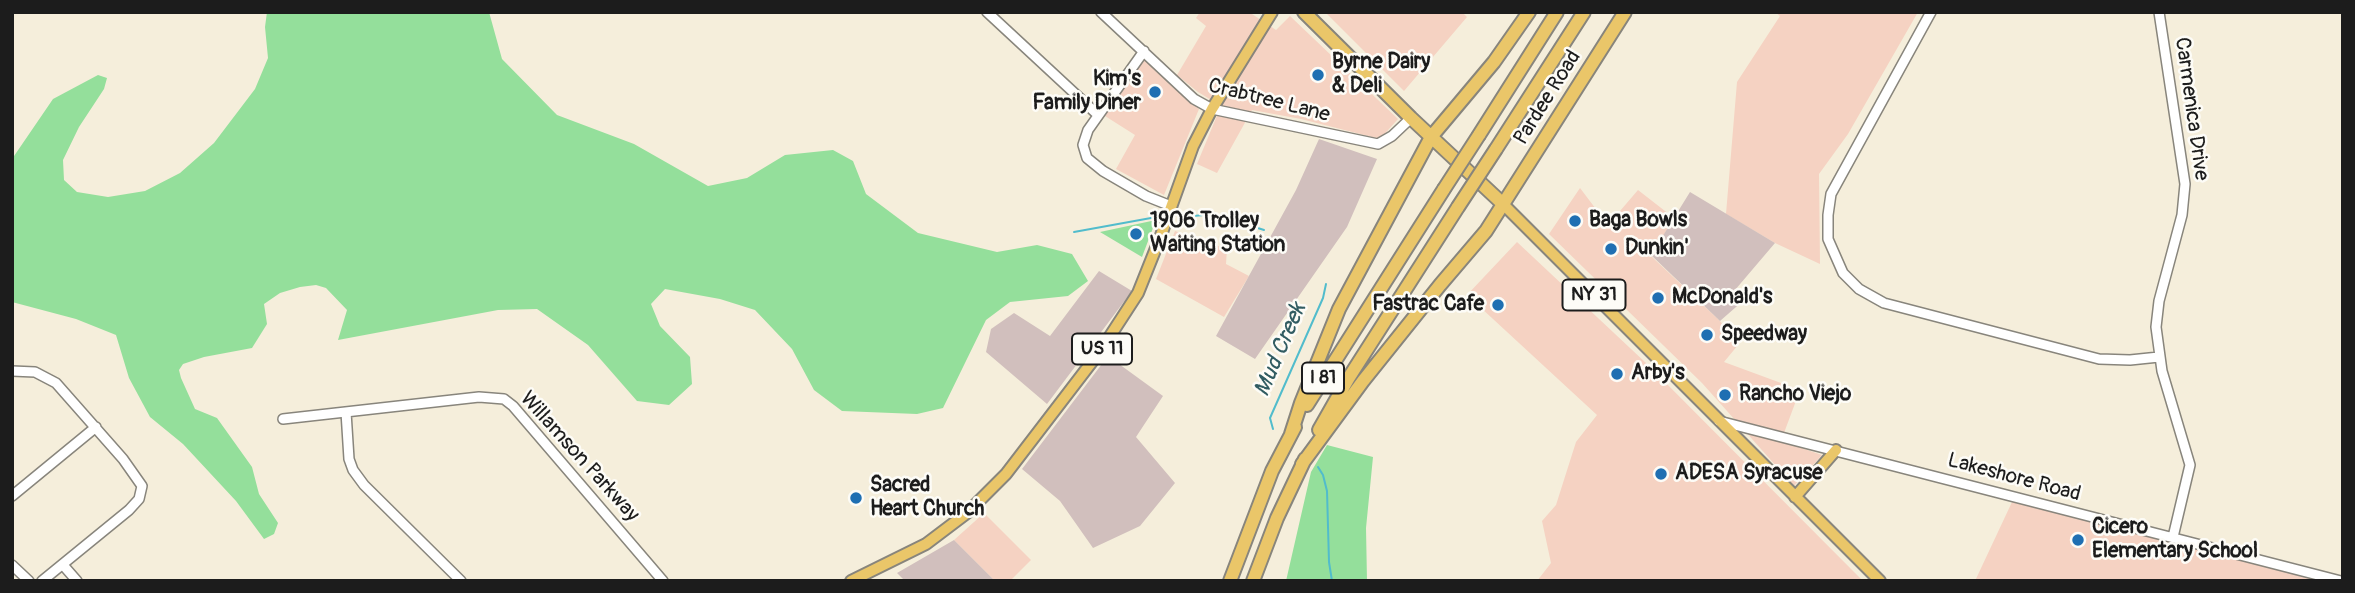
<!DOCTYPE html>
<html>
<head>
<meta charset="utf-8">
<style>
	body { margin:0 }
	#map { position:relative; width:2355px; height:593px; overflow:hidden; background:#f5eedb; font-family:Pangolin,sans-serif }
	canvas { display:block }
	.frame { position:absolute; inset:0; border:14px solid #1c1c1c; pointer-events:none }
</style>
</head>
<body>
<div id="map">
<canvas width="2355" height="593"></canvas>
<div class="frame"></div>
</div>
<script>
const context = document.querySelector('canvas').getContext('2d');
context.lineJoin = 'round';
function fill(path, color) { context.fillStyle = color; context.fill(path, 'evenodd'); }
const poly = rows => new Path2D(rows.map(r => 'M' + r).join(''));
function strokePath(path, color, width, dash) { context.strokeStyle = color; context.lineWidth = width; context.lineCap = dash ? 'butt' : 'round'; context.setLineDash(dash || []); context.stroke(path); }
function write(font, color, halo, rows, align = 'center') {
  context.font = font + ' Pangolin,sans-serif'; context.lineWidth = 5; context.setLineDash([]); context.textBaseline = 'middle'; context.strokeStyle = halo; context.fillStyle = color; for (const [text, x, y, turn = 0] of rows) {
    context.save(); context.translate(x, y); context.rotate((+turn || 0) * Math.PI / 180); context.textAlign = isNaN(turn) ? turn : align; if (halo) context.strokeText(text, 0, 0); context.fillText(text, 0, 0); context.restore();
  }
}
fill(poly([
	[1200,12,1249,12,1276,30,1290,16,1398,119,1380,139,1301,119,1252,110,1217,173,1197,164,1221,106,1198,92,1177,75,1206,26,1196,18],
	[1325,12,1462,12,1467,17,1404,91],
	[1775,12,1918,12,1848,134,1819,174,1820,264,1775,243,1726,214,1737,82,1780,16],
	[1143,57,1199,109,1164,195,1116,169,1135,135,1105,116],
	[1580,188,1608,225,1638,190,1674,218,1651,256,1720,321,1738,345,1724,362,1800,390,1781,441,1822,455,1794,486,1702,383,1549,234],
	[1175,231,1227,249,1226,264,1249,276,1224,317,1156,279],
	[1517,242,1646,363,1863,581,1537,581,1551,563,1542,521,1556,505,1576,442,1597,415,1467,295],
	[2012,502,2311,578,2309,581,1975,581],
	[984,513,1031,560,1010,581,995,581,954,540]
]), '#f5d2c2');
fill(poly([
	[1319,139,1377,159,1347,227,1255,359,1216,336,1296,190],
	[1690,192,1775,243,1735,290,1744,300,1720,321,1651,255],
	[1099,271,1132,291,1047,404,986,352,991,329,1014,313,1050,336],
	[1108,356,1163,396,1136,437,1175,483,1140,526,1093,548,1060,501,1022,469],
	[954,540,995,581,905,581,897,573]
]), '#d1bfbd');
fill(poly([
	[267,12,489,12,502,59,557,115,634,144,708,186,747,178,785,155,833,150,853,161,866,194,918,233,997,252,1037,245,1072,254,1088,281,1068,296,1010,302,986,320,943,408,917,414,842,411,814,390,792,349,755,310,720,299,665,289,651,304,660,326,690,357,692,384,669,405,637,401,588,345,537,309,498,310,338,340,347,310,326,288,316,285,300,287,280,293,264,304,267,324,252,348,204,357,183,364,179,370,181,378,195,409,217,418,252,467,259,494,278,523,274,534,264,539,236,501,183,444,150,417,129,378,116,335,76,319,12,302,12,159,53,99,98,75,107,78,104,89,79,127,63,160,64,180,77,192,108,197,145,191,180,173,214,143,255,89,268,58,265,27],
	[1156,220,1142,257,1100,232],
	[1327,445,1373,457,1366,528,1367,581,1286,581,1311,472]
]), '#94df9b');
strokePath(poly([
	[1183,217,1214,214,1264,230],
	[1074,232,1151,218],
	[1273,429,1270,418,1323,298,1326,284],
	[1318,467,1323,475,1327,491,1329,562,1332,581]
]), '#51bccc', 2);
const minor = poly([
	[987,12,1098,115],
	[1101,12,1194,99,1212,109,1378,144,1392,136,1411,118],
	[1931,12,1831,194,1828,215,1828,239,1843,273,1859,289,1884,303,2099,359,2130,360,2159,357],
	[2159,12,2185,184,2182,215,2159,301,2156,327,2162,371,2190,465,2173,537],
	[1144,51,1088,130,1083,145,1087,158,1103,171,1146,196,1171,206],
	[12,371,35,372,56,383,123,459,142,486,139,499,129,510,42,581],
	[346,412,349,459,353,470,364,485,461,581],
	[283,419,479,397,504,399,513,406,663,581],
	[1719,421,2341,581],
	[12,496,96,427],
	[12,565,29,581],
	[63,565,77,581]
]);
const major = poly([
	[1503,204,1880,581],
	[1795,497,1836,450],
	[851,581,926,544,967,513,1006,474,1101,350,1138,293,1160,238,1193,146,1212,109,1272,12]
]);
const highway = poly([
	[1304,12,1411,118,1503,204],
	[1479,135,1557,12],
	[1496,149,1584,12],
	[1307,405,1444,189],
	[1319,430,1348,379,1458,207],
	[1291,434,1301,403,1339,309,1431,137,1494,62,1529,12],
	[1302,464,1363,381,1440,285,1486,231,1625,12],
	[1230,581,1272,471,1295,427],
	[1253,581,1277,518,1305,459]
]);
strokePath(minor, '#88857c', 12);
strokePath(major, '#88857c', 14);
strokePath(highway, '#88857c', 16);
strokePath(minor, '#fff', 9);
strokePath(major, '#eac669', 10);
strokePath(highway, '#eac669', 12);
const highwayBridge = poly([
	[1444,189,1479,135],
	[1458,207,1496,149]
]);
strokePath(highwayBridge, '#88857c', 16, []);
strokePath(highwayBridge, '#eac669', 12);
for (const [x, y, r, color] of [
	[1318,75,7,"#1f6fb2"],
	[1155,92,7,"#1f6fb2"],
	[1575,221,7,"#1f6fb2"],
	[1136,234,7,"#1f6fb2"],
	[1611,249,7,"#1f6fb2"],
	[1658,298,7,"#1f6fb2"],
	[1498,305,7,"#1f6fb2"],
	[1707,335,7,"#1f6fb2"],
	[1617,374,7,"#1f6fb2"],
	[1725,395,7,"#1f6fb2"],
	[1661,474,7,"#1f6fb2"],
	[856,498,7,"#1f6fb2"],
	[2078,540,7,"#1f6fb2"]
]) { const dot = new Path2D(); dot.arc(x, y, r, 0, 2 * Math.PI); context.fillStyle = color; context.fill(dot); strokePath(dot, '#fdfcf7', 2.5); }
for (const [x, y, w] of [
	[1594,295,63],
	[1102,349,60],
	[1323,378,42]
]) { const box = new Path2D(); box.roundRect(x - w / 2, y - 15.5, w, 31, 5); context.fillStyle = '#fdfcf7'; context.fill(box); strokePath(box, '#1c1c1c', 2); }
write('bold 19px', '#1c1c1c', null, [
	["NY 31",1594,295],
	["US 11",1102,349],
	["I 81",1323,378]
]);
write('bold 21px', '#1c1c1c', '#fdfcf7', [
	["Byrne Dairy",1332,63],
	["& Deli",1332,87],
	["Kim's",1141,80,"right"],
	["Family Diner",1141,104,"right"],
	["Baga Bowls",1589,221],
	["1906 Trolley",1150,222],
	["Waiting Station",1150,246],
	["Dunkin'",1625,249],
	["McDonald's",1672,298],
	["Fastrac Cafe",1484,305,"right"],
	["Speedway",1721,335],
	["Arby's",1631,374],
	["Rancho Viejo",1739,395],
	["ADESA Syracuse",1675,474],
	["Sacred",870,486],
	["Heart Church",870,510],
	["Cicero",2092,528],
	["Elementary School",2092,552]
], 'left');
write('21px', '#1c1c1c', '#fdfcf7', [
	["Pardee Road",1548,98,-58],
	["Crabtree Lane",1269,101,14],
	["Carmenica Drive",2191,109,82],
	["Willamson Parkway",579,457,48],
	["Lakeshore Road",2014,478,15]
]);
write('italic 23px', '#315c62', '#fdfcf7', [
	["Mud Creek",1281,350,-67]
]);
</script>
</body>
</html>
